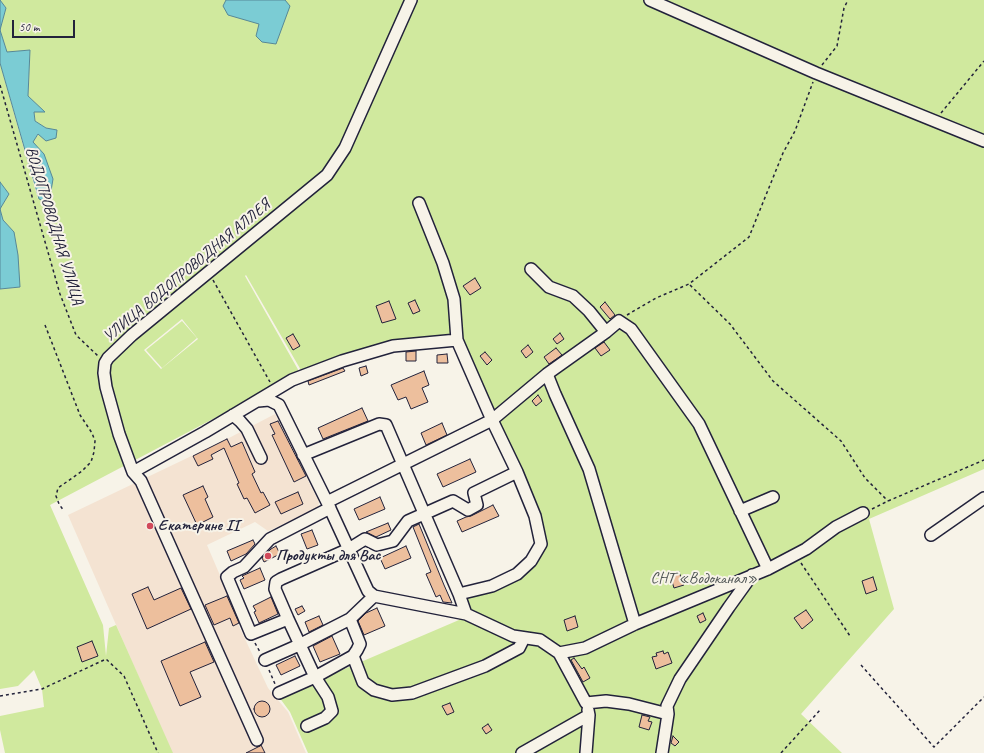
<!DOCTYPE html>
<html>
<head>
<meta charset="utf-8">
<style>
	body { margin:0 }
	#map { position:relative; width:984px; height:753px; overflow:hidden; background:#f7f3e8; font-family:Caveat,sans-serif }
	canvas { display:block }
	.scale { position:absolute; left:12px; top:20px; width:63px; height:18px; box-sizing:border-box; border:2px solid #22223b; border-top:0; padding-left:5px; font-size:12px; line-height:14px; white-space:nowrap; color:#22223b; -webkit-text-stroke:3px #f7f3e8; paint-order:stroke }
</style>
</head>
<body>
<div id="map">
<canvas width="984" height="753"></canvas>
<div class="scale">50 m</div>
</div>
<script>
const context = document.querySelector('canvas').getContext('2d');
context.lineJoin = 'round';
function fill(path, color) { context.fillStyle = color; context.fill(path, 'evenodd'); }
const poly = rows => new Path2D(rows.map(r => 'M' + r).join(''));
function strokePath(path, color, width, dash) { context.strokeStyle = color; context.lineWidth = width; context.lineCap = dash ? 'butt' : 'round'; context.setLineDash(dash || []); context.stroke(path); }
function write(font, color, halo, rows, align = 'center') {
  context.font = font + ' Caveat,sans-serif'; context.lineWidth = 4; context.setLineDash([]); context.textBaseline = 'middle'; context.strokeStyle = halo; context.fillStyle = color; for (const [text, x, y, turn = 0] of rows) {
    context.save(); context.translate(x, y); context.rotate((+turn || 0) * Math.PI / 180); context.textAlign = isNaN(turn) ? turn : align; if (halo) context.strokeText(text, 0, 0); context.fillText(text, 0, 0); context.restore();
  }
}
fill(poly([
	[275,414,319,502,318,509,268,531,255,522,207,545,240,622,238,624,268,688,288,712,306,753,172,753,68,515,227,439]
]), '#f4e3d2');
fill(poly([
	[0,0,984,0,984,469,869,519,894,609,801,714,842,753,308,753,290,712,279,697,459,620,462,596,491,589,545,545,461,338,391,343,302,372,246,275,245,276,300,373,50,505,103,625,106,656,109,628,116,625,173,753,5,753,0,730,0,716,44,707,42,689,34,670,18,686,0,689,0,289,19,287,14,233,3,220,0,209,9,194,0,182,0,63,38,199,44,154,32,142,39,134,46,128,35,121,34,112,44,112,28,96,30,50,7,53,0,30,6,8],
	[182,319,198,339,161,369,144,350],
	[182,321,197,338,162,368,146,350]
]), '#d0e99e');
const water = poly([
	[0,0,6,8,0,30,7,52,30,50,28,96,45,112,34,112,35,121,46,128,57,130,56,138,46,141,38,134,33,142,44,154,53,179,49,203,39,199,0,63,0,0],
	[226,0,285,0,290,6,276,44,262,42,256,36,259,24,228,15,223,6,226,0],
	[0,182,9,194,0,209,0,182],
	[0,209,3,220,14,232,18,255,20,287,0,289,0,209]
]);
fill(water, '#7bccd4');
strokePath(water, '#578897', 1);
const building = poly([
	[475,278,481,288,470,295,463,286,475,278],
	[415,300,420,311,413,314,408,303,415,300],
	[389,301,396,319,382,323,376,306,389,301],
	[605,302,615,315,610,319,600,307,605,302],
	[560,333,564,339,557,344,553,339,560,333],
	[293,334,300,346,293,350,286,338,293,334],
	[604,342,610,350,601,356,595,348,604,342],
	[528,345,533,352,526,358,521,351,528,345],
	[556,348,562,355,549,364,544,357,556,348],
	[416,351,416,361,406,361,406,352,416,351],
	[485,352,492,360,487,365,480,356,485,352],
	[447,354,448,363,437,363,437,355,447,354],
	[366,366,368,373,361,376,359,368,366,366],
	[343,368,345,371,309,385,308,381,343,368],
	[424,371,429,385,422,388,428,402,411,409,406,397,398,400,391,385,424,371],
	[538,395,542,401,536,406,532,401,538,395],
	[362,408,368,421,323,439,318,428,362,408],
	[278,421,306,476,294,482,272,435,275,434,270,424,278,421],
	[442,423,447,435,426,445,421,433,442,423],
	[227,439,231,447,242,442,255,472,252,474,261,493,263,492,270,505,255,513,247,498,244,499,237,484,239,483,224,448,211,455,213,459,198,466,193,456,227,439],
	[470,459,476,472,443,487,437,474,470,459],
	[203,486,208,497,205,499,213,517,197,525,183,495,203,486],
	[298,492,303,504,281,514,275,502,298,492],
	[380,497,385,509,359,520,354,509,380,497],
	[493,505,499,516,462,532,457,521,466,517,471,516,493,505],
	[388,523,391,530,376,537,366,532,388,523],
	[419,524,444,585,452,603,443,602,440,595,436,597,426,574,431,572,413,527,419,524],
	[312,530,318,545,307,549,301,534,312,530],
	[253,540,255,544,246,554,231,561,227,551,253,540],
	[276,546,280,554,264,562,262,558,271,549,276,546],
	[406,546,411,558,385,569,380,558,406,546],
	[260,568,265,580,244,589,240,580,244,578,242,576,260,568],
	[679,572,684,585,674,588,670,575,679,572],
	[873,577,877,590,866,594,862,581,873,577],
	[148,587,154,600,181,588,191,609,147,629,132,594,148,587],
	[227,596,239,623,233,626,230,618,214,625,205,605,227,596],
	[271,597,278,614,259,623,254,612,256,611,253,606,271,597],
	[302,606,305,611,298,615,295,609,302,606],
	[377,608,385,626,364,635,358,621,366,613,377,608],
	[806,610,813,620,802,629,794,618,806,610],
	[703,613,706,620,700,623,697,616,703,613],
	[319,616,323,625,309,632,305,622,319,616],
	[575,616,578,627,567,631,564,620,575,616],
	[332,636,340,654,320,662,313,646,332,636],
	[92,641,98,656,82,662,77,647,92,641],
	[205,642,214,662,190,672,201,697,180,706,161,661,205,642],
	[663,651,664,654,668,652,672,663,656,669,652,657,657,656,656,653,663,651],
	[295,656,300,666,281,675,276,665,295,656],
	[574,658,582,669,584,667,590,678,583,682,571,660,574,658],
	'254 709a8 8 0 1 1 16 0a8 8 0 1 1-16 0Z',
	[450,703,454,712,447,715,442,706,450,703],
	[642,715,650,717,648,721,652,722,649,730,639,727,642,715],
	[488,724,492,730,486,734,482,728,488,724],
	[673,736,679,742,675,746,671,743,673,736],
	[260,746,261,745,265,753,246,753,260,746]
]);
fill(building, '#edbf9d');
strokePath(building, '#22223b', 1);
const minor = poly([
	[650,0,816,73,984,141],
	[419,203,443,263,454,299,457,340],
	[531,269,549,287,573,296,589,311,606,332],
	[547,374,555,394,589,469,635,624],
	[258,401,269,400,279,405,327,502,368,591,374,596,466,614,513,636,540,640,559,653,586,703,606,701,629,704,668,714,667,706,680,679,729,607,752,575],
	[233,415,240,421,247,429,261,458],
	[303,455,379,424,386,425,459,594,466,614],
	[133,472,205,432,292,380,342,361,393,346,457,340,492,420,547,374,606,332,619,321,631,329,699,424,768,569],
	[740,511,773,497],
	[931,535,984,498],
	[459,594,492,586,517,574,531,561,541,544,535,516,517,472],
	[288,619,251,634,227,577,233,572,244,567,270,539,330,508],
	[559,653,585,648,635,624,768,569,806,549,836,527,863,513],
	[353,656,363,682,374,690,392,695,412,693,485,666,519,648,524,638],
	[265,660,299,645,350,619,374,596],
	[279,693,315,677,353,656,357,650,360,644,350,619],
	[307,726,325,718,332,711,328,697,315,677,288,619,275,589,276,582,281,579,349,549,365,539,377,545,393,541,408,521,453,501,468,510,477,505,474,493,517,472,492,420,327,502],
	[257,740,141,481,133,472,119,434,106,387,104,373,105,363,108,358,132,335,327,175,345,148,411,0],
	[522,753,589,715],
	[586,753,589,715,588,710],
	[662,753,668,714]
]);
strokePath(minor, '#22223b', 14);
strokePath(poly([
	[822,65,837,46,844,8,848,0],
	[0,85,60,294,76,335,98,356],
	[941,113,984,61],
	[213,280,270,382],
	[690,285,730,324,773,381,841,441,865,478,888,501],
	[627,315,656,298,689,284,749,237,783,153,795,131,813,82],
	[45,325,80,415,92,433,95,441,94,452,91,462,82,471,58,488,56,496,59,504,64,511],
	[872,509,888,501,984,460],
	[801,563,850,636],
	[255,643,260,652],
	[861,665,934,747,984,697],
	[269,670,275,684],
	[0,696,42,689,106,659,124,676,158,753],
	[781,753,821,709]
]), '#22223b', 1.5, [3, 3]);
strokePath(minor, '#f7f3e8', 11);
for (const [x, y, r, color] of [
	[150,526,4,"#d1495b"],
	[268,556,4,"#d1495b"]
]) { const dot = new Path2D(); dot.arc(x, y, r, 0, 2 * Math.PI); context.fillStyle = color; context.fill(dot); strokePath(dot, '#f7f3e8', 1.5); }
write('16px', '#22223b', '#f7f3e8', [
	["ВОДОПРОВОДНАЯ УЛИЦА",54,226,73],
	["УЛИЦА ВОДОПРОВОДНАЯ АЛЛЕЯ",187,271,-40]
]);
write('bold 16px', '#22223b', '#f7f3e8', [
	["Екатерине II",158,526],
	["Продукты для Вас",276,556]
], 'left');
write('16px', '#4e5454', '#f7f3e8', [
	["СНТ «Водоканал»",704,579]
]);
</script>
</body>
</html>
